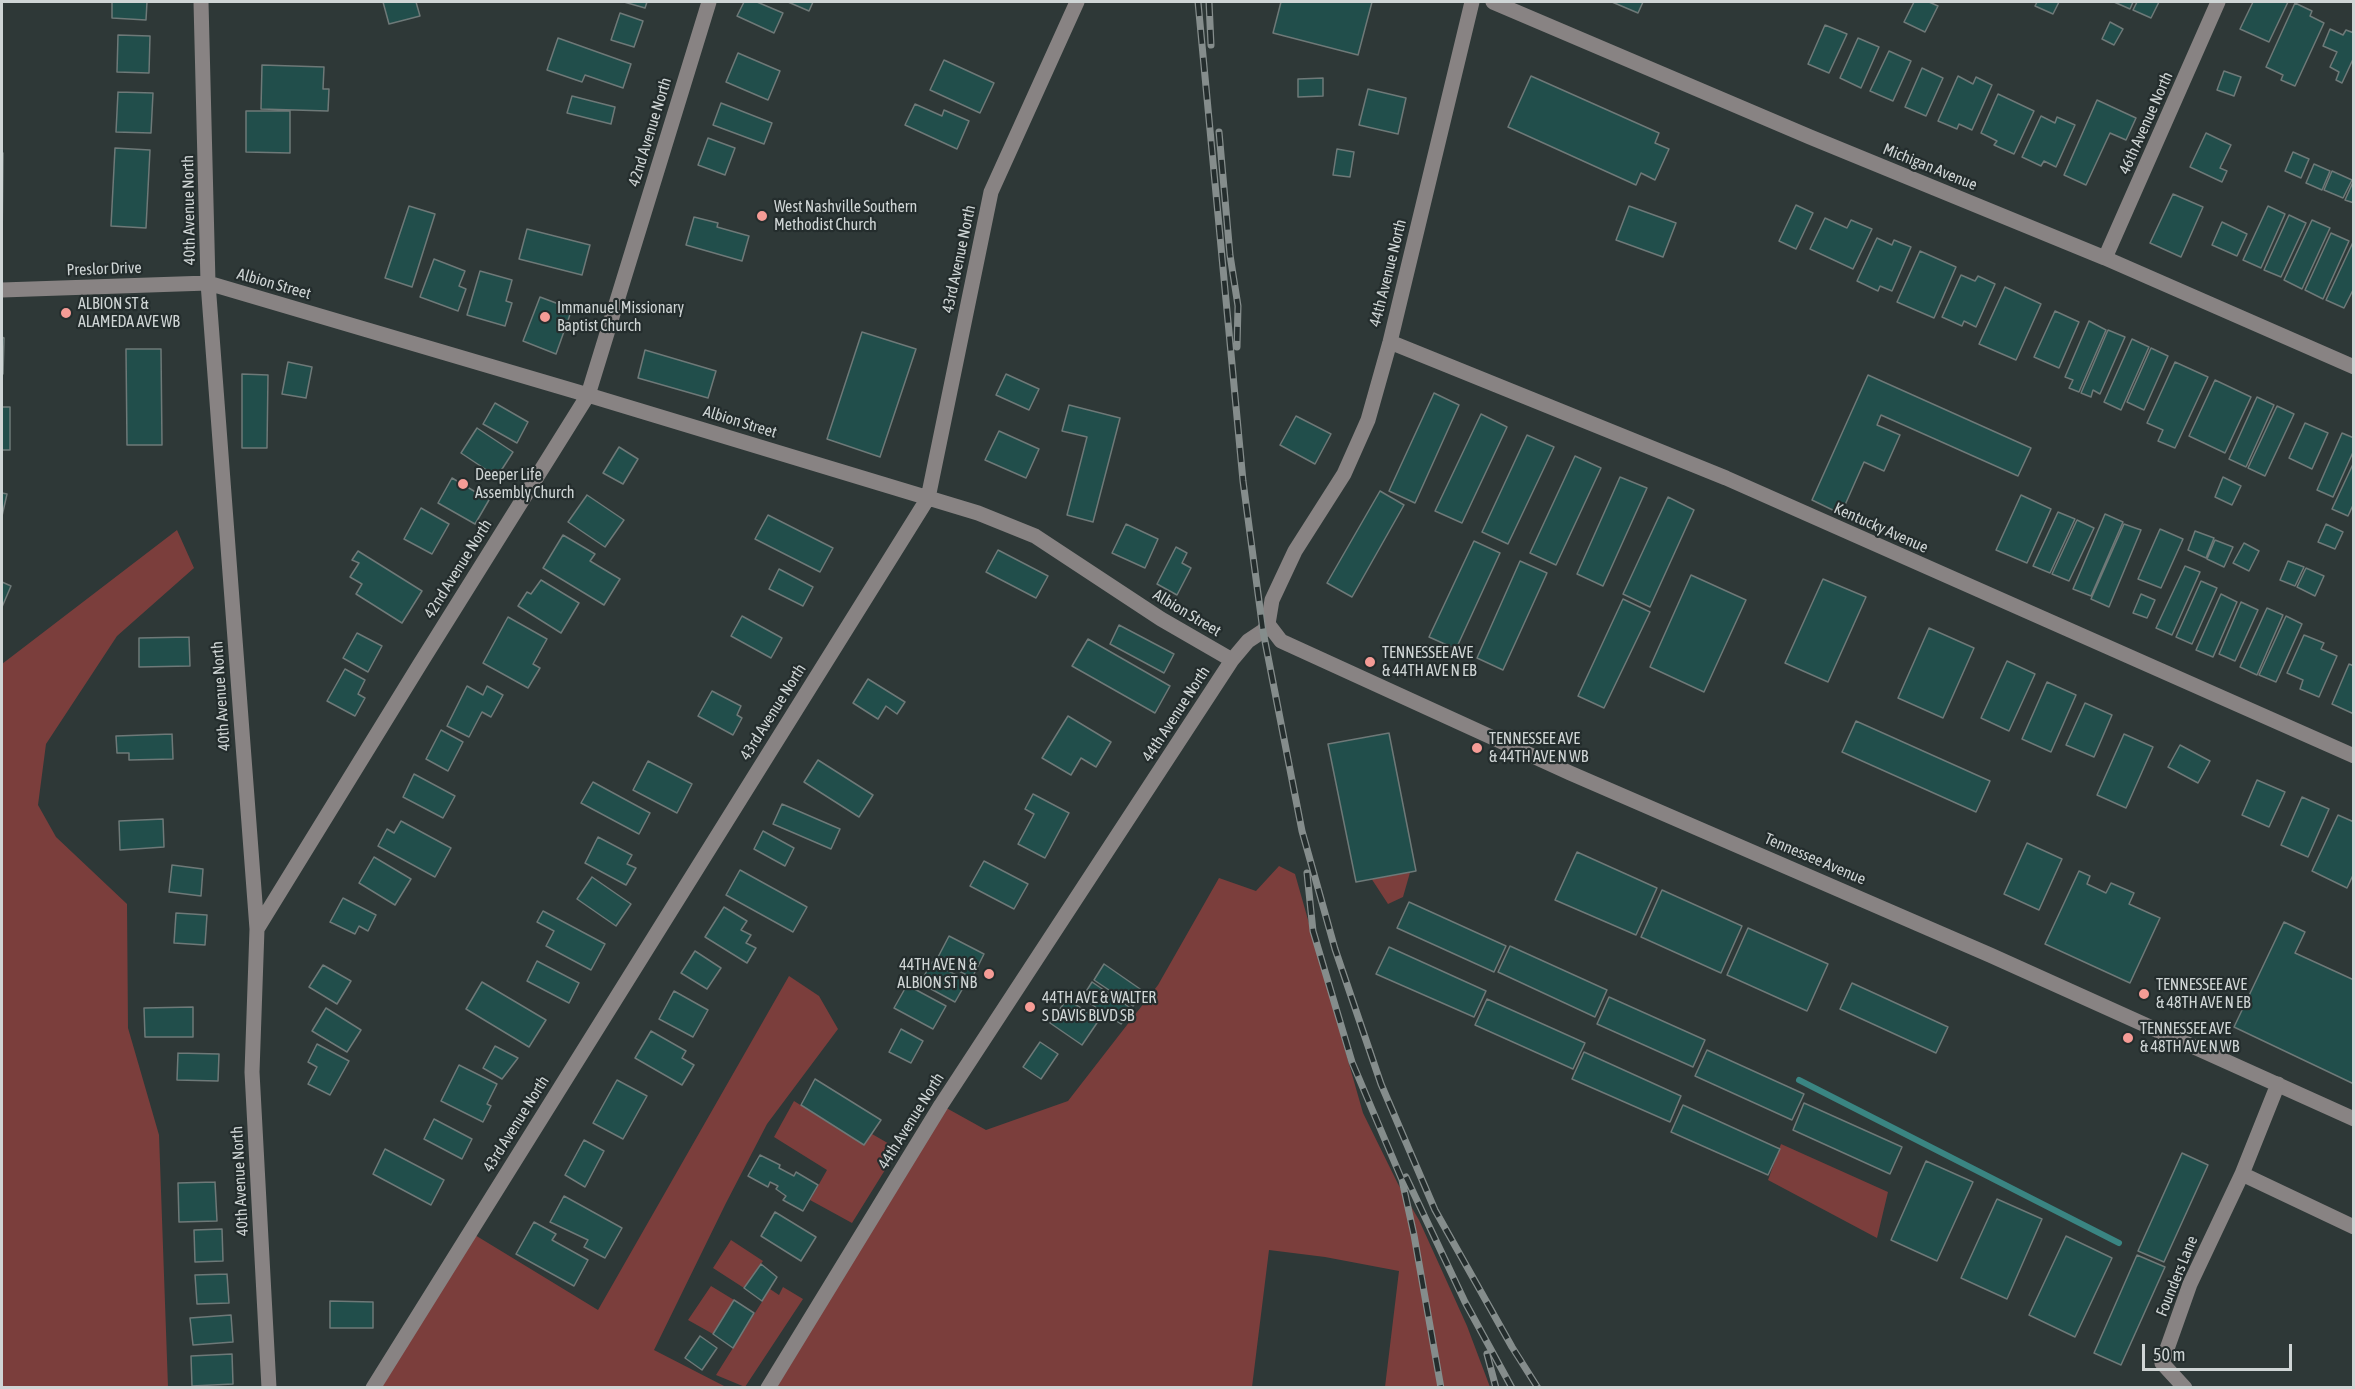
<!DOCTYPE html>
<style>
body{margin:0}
#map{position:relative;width:2355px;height:1389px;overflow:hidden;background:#2e3837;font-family:"Asap Condensed",sans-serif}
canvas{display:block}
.frame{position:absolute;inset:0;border:3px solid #cfd5d5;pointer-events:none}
.scale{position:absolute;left:2142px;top:1344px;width:150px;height:27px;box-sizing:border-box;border:3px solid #cfd5d5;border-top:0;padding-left:8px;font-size:18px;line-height:21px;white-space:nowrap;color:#cfd5d5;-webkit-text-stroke:4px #242d2d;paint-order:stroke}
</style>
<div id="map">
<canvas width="2355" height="1389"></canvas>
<div class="frame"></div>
<div class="scale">50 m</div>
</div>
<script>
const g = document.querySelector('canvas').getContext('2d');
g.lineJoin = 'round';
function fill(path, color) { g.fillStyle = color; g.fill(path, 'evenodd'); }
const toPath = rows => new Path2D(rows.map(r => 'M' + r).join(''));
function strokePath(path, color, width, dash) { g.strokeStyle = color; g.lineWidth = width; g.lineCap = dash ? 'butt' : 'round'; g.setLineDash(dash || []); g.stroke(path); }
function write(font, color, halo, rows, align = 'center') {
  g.font = font + ' "Asap Condensed",sans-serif'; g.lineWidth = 4.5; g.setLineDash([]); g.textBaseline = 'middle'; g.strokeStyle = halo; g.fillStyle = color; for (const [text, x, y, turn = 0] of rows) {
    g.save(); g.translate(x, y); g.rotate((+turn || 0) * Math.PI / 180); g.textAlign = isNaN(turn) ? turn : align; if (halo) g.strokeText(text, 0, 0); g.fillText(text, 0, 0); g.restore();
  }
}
const green = toPath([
 [177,530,194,568,117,636,46,744,38,805,56,837,127,904,128,1028,159,1135,168,1387,2,1387,2,664],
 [1279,866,1295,874,1363,1113,1398,1184,1419,1220,1467,1326,1490,1387,1385,1387,1399,1271,1325,1257,1269,1250,1252,1387,768,1388,941,1105,986,1130,1068,1101,1158,985,1219,878,1256,891],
 [1411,869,1403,897,1388,904,1371,878],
 [789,976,819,996,838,1029,767,1124,726,1203,654,1350,726,1387,373,1388,470,1232,598,1310],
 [794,1101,864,1145,872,1134,898,1149,852,1223,810,1200,827,1170,774,1137],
 [1781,1144,1888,1192,1877,1238,1768,1180],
 [731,1240,763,1261,744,1288,713,1268],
 [711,1286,734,1300,713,1334,688,1320],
 [783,1287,803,1299,745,1387,716,1375,770,1289,779,1295]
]);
const stream = toPath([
 [1799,1080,2119,1243]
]);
const building = toPath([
 [112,2,147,2,146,20,112,18,112,2],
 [383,2,416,2,420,16,389,24,383,2],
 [624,2,647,2,645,8,624,2],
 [744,2,757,2,783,13,774,33,737,16,744,2],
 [788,2,813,2,809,11,788,2],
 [1281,2,1372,2,1358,55,1273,33,1281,2],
 [1612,2,1643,2,1638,13,1612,2],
 [1914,2,1929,2,1938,6,1925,32,1904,22,1914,2],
 [2037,2,2059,2,2053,14,2035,6,2037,2],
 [2114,2,2133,2,2130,9,2114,2],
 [2137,2,2159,2,2151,18,2133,10,2137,2],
 [2253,2,2288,2,2269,42,2240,29,2253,2],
 [2295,3,2312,11,2310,16,2324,23,2295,86,2281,80,2283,75,2266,67,2295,3],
 [620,13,643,21,634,47,611,40,620,13],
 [2110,22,2123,29,2114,45,2102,39,2110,22],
 [1825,25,1847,34,1829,73,1808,64,1825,25],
 [2330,29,2343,35,2346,30,2354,33,2354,57,2342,83,2336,80,2339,72,2330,67,2337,52,2323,46,2330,29],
 [118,35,150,36,149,73,117,72,118,35],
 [558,38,631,64,623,88,585,75,582,82,547,70,558,38],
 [1858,38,1879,47,1861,88,1840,78,1858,38],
 [1889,51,1911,61,1893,101,1870,91,1889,51],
 [738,53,780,71,768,100,726,82,738,53],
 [944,60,994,83,980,113,930,90,944,60],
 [262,65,324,67,323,89,329,89,328,111,261,109,262,65],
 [1922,68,1943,78,1926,116,1905,107,1922,68],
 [2224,71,2241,77,2234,96,2217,90,2224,71],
 [1531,76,1659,133,1655,143,1669,149,1655,180,1641,173,1636,185,1508,127,1531,76],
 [1958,76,1973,84,1976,77,1992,85,1972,130,1959,124,1957,129,1938,121,1958,76],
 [1323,78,1323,96,1298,97,1298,79,1323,78],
 [1368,89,1406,98,1398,134,1359,125,1368,89],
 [118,92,153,93,151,133,116,132,118,92],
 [1998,94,2034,111,2014,154,1994,145,1997,141,1981,133,1998,94],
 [572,96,615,107,611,124,567,113,572,96],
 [2097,100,2136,118,2126,140,2110,133,2086,185,2064,175,2097,100],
 [721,103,772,123,764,144,713,125,721,103],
 [915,104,942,116,944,110,969,121,957,149,905,125,915,104],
 [246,111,290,111,290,153,246,152,246,111],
 [2041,116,2055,123,2057,117,2075,125,2056,167,2044,161,2041,166,2022,157,2041,116],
 [2206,133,2231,145,2220,168,2227,171,2222,182,2190,167,2206,133],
 [708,138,735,148,725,175,698,165,708,138],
 [115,148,150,150,146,228,111,226,115,148],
 [1337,149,1354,152,1350,177,1333,175,1337,149],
 [2293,152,2309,159,2301,178,2285,171,2293,152],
 [2,153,3,153,2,249,2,153],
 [2314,164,2330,171,2322,190,2306,183,2314,164],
 [2332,171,2352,180,2343,198,2324,190,2332,171],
 [2353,182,2354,182,2354,203,2345,200,2353,182],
 [2173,194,2203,207,2181,257,2150,243,2173,194],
 [1796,205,1813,213,1796,249,1779,241,1796,205],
 [409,206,435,214,412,287,385,278,409,206],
 [1629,206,1676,223,1663,257,1616,240,1629,206],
 [2268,206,2285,214,2261,268,2243,260,2268,206],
 [2289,215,2306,223,2281,277,2264,270,2289,215],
 [694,217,718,223,717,227,749,236,742,261,686,245,694,217],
 [1825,218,1847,228,1851,220,1872,229,1853,269,1810,249,1825,218],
 [2312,220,2330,228,2302,289,2284,280,2312,220],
 [2222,222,2247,234,2237,256,2212,245,2222,222],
 [527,229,590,245,582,275,519,259,527,229],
 [2331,233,2349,241,2323,299,2305,290,2331,233],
 [1877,238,1892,245,1894,240,1911,247,1892,291,1880,286,1878,291,1857,281,1877,238],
 [2354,240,2354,288,2344,308,2326,300,2354,240],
 [1920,251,1956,267,1934,318,1897,302,1920,251],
 [434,259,465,271,459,286,466,289,458,311,420,297,434,259],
 [480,271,512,280,506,301,512,303,505,326,467,315,480,271],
 [1961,275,1975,281,1978,276,1995,284,1976,327,1964,321,1962,326,1942,317,1961,275],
 [2005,287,2041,304,2016,360,1979,344,2005,287],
 [540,297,572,309,556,354,523,341,540,297],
 [2055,311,2079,322,2059,368,2034,357,2055,311],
 [2089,321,2106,330,2079,392,2069,388,2073,380,2065,377,2089,321],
 [2108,330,2125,337,2100,394,2093,390,2091,397,2081,393,2108,330],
 [862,332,916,349,880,457,827,439,862,332],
 [2,337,4,338,3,374,2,374,2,337],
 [2132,339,2149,347,2121,410,2104,402,2132,339],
 [2151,348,2168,356,2144,410,2127,402,2151,348],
 [126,349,161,349,162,445,127,445,126,349],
 [645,350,716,371,708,398,638,378,645,350],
 [288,362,312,367,306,398,282,394,288,362],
 [2175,362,2208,377,2175,448,2158,441,2163,430,2147,423,2175,362],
 [242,374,268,375,267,448,242,448,242,374],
 [1006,374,1039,389,1029,410,996,395,1006,374],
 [1868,375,2031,448,2018,476,1881,415,1877,425,1900,435,1884,471,1864,462,1841,514,1812,500,1868,375],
 [2215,380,2251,397,2225,453,2189,436,2215,380],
 [1434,393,1459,405,1415,503,1389,491,1434,393],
 [2257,397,2274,405,2246,467,2229,459,2257,397],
 [495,403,528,422,517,443,483,424,495,403],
 [1069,405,1120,418,1093,522,1067,515,1087,437,1062,431,1069,405],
 [2277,406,2294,414,2265,476,2248,468,2277,406],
 [2,407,10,407,10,450,2,450,2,407],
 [1481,414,1507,427,1462,523,1435,511,1481,414],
 [1296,416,1331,434,1315,464,1280,445,1296,416],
 [2305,423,2328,433,2312,469,2289,458,2305,423],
 [477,428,513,452,497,477,461,453,477,428],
 [999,431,1039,449,1026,478,985,460,999,431],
 [2342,433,2354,438,2354,450,2333,497,2317,490,2342,433],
 [1527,435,1554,447,1508,544,1482,532,1527,435],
 [619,447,638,459,623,484,603,473,619,447],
 [1575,456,1601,468,1556,565,1530,553,1575,456],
 [2354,462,2354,503,2348,516,2332,509,2354,462],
 [1620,477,1647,488,1603,586,1577,574,1620,477],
 [2223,477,2241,486,2232,505,2215,497,2223,477],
 [452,478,489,500,475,524,438,503,452,478],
 [1380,491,1404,505,1352,597,1327,583,1380,491],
 [2,493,7,494,2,516,2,493],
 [587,495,624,520,605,547,568,522,587,495],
 [2021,495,2051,509,2027,563,1996,550,2021,495],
 [1668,497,1694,510,1650,607,1623,594,1668,497],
 [421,508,449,524,432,554,404,539,421,508],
 [2058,512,2075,519,2050,573,2033,566,2058,512],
 [2105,514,2123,522,2091,596,2073,589,2105,514],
 [768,515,833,548,820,572,755,539,768,515],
 [2077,520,2094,528,2069,581,2052,574,2077,520],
 [1126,524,1158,539,1145,568,1112,553,1126,524],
 [2124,524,2141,530,2109,607,2091,599,2124,524],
 [2326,524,2343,532,2335,549,2318,542,2326,524],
 [2160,529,2183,539,2161,588,2138,579,2160,529],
 [2195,531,2214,538,2206,558,2188,550,2195,531],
 [563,535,595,554,590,561,620,579,604,605,543,568,563,535],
 [2215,540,2233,547,2224,567,2207,559,2215,540],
 [1474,541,1500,553,1456,649,1429,637,1474,541],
 [2244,543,2259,551,2249,571,2233,563,2244,543],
 [1176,547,1187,553,1182,563,1191,568,1177,595,1157,584,1176,547],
 [998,550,1048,576,1036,598,986,572,998,550],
 [358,551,422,591,402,623,356,594,362,584,350,577,359,563,352,560,358,551],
 [1520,561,1547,573,1503,670,1477,658,1520,561],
 [2288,561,2304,567,2295,586,2280,580,2288,561],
 [2185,566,2200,572,2172,635,2156,628,2185,566],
 [2306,568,2324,576,2315,596,2297,587,2306,568],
 [779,569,813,587,803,606,769,589,779,569],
 [1691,575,1746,600,1704,692,1650,667,1691,575],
 [1823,579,1866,597,1828,682,1785,663,1823,579],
 [541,580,579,603,561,633,518,606,527,592,531,594,541,580],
 [2201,581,2217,588,2192,644,2176,637,2201,581],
 [2,582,11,586,2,607,2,582],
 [2141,594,2155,600,2147,618,2133,613,2141,594],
 [2221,594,2237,602,2213,657,2196,650,2221,594],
 [1623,599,1650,612,1604,708,1578,696,1623,599],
 [2241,602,2258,610,2235,661,2219,654,2241,602],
 [2267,608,2283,615,2257,675,2240,667,2267,608],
 [742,616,782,638,771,658,731,636,742,616],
 [2286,616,2302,624,2276,682,2259,675,2286,616],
 [508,617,547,639,533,664,540,668,528,688,483,663,508,617],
 [1119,625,1174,654,1164,673,1110,644,1119,625],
 [1929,628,1974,648,1943,718,1898,698,1929,628],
 [357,633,382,646,368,672,343,658,357,633],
 [2304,635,2324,643,2321,649,2337,656,2319,697,2300,689,2303,680,2287,673,2304,635],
 [189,637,190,666,139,667,139,638,189,637],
 [1088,639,1170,686,1155,713,1072,666,1088,639],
 [2007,661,2035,674,2009,731,1981,718,2007,661],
 [2349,664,2354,666,2354,714,2332,704,2349,664],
 [345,669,365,680,358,694,365,698,355,716,327,701,345,669],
 [868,679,905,702,897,714,886,706,878,719,853,703,868,679],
 [2047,682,2076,695,2051,752,2022,739,2047,682],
 [467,686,483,695,487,686,503,695,491,717,482,712,469,737,447,726,467,686],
 [712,691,741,706,737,715,742,718,733,735,698,716,712,691],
 [2085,703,2112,715,2094,757,2066,745,2085,703],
 [1068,716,1111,742,1096,767,1081,758,1071,775,1042,758,1068,716],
 [1856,721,1990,781,1976,812,1842,752,1856,721],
 [441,730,463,742,448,771,426,759,441,730],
 [1389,733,1416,871,1356,882,1328,744,1389,733],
 [172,734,173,759,129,760,129,753,117,753,116,736,172,734],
 [2124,734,2153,747,2126,808,2097,795,2124,734],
 [2180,745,2210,761,2198,783,2168,767,2180,745],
 [818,760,873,795,859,817,804,782,818,760],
 [648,761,692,784,677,813,633,790,648,761],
 [414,774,455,796,443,818,403,797,414,774],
 [2257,780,2285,792,2269,827,2242,815,2257,780],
 [593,782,650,813,639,834,581,803,593,782],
 [1033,794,1069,813,1045,858,1018,844,1034,814,1025,809,1033,794],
 [2302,797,2329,809,2308,857,2281,845,2302,797],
 [782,804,840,829,831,849,773,824,782,804],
 [2338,815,2354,822,2354,873,2347,888,2312,871,2338,815],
 [163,819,164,847,120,850,119,821,163,819],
 [401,821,451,848,435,877,378,846,387,829,394,833,401,821],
 [763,831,794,848,785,866,754,849,763,831],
 [598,837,632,855,627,864,636,868,626,885,585,863,598,837],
 [2027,843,2062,859,2039,910,2004,894,2027,843],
 [1577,852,1657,888,1636,935,1555,900,1577,852],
 [374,857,411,879,395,905,359,883,374,857],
 [984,861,1028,884,1014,909,970,886,984,861],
 [172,865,203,869,201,896,169,892,172,865],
 [740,870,807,907,793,932,726,895,740,870],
 [2079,871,2090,876,2087,884,2106,893,2111,883,2134,893,2129,904,2160,918,2130,983,2045,944,2079,871],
 [592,877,631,904,616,926,577,899,592,877],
 [1662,890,1742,926,1721,973,1641,937,1662,890],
 [343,898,376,915,368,931,359,926,355,934,330,922,343,898],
 [1409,902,1506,946,1494,972,1397,928,1409,902],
 [724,907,747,921,741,930,751,935,746,943,756,948,747,963,705,937,724,907],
 [543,911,605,944,591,970,546,946,554,931,537,922,543,911],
 [176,913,207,915,205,945,174,943,176,913],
 [2284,922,2305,932,2295,953,2354,980,2354,1084,2234,1027,2284,922],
 [1748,928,1828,964,1807,1011,1727,975,1748,928],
 [949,936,984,954,972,978,937,959,949,936],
 [1510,946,1607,990,1595,1017,1498,972,1510,946],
 [1389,947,1486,991,1474,1017,1376,974,1389,947],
 [695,951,721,968,707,989,681,973,695,951],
 [537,961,579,983,569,1003,527,981,537,961],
 [932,962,967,981,955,1002,920,983,932,962],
 [1104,964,1143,991,1133,1006,1094,980,1104,964],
 [323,965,351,981,337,1004,309,987,323,965],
 [482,982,546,1020,529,1047,466,1009,482,982],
 [1092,982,1132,1009,1121,1024,1082,998,1092,982],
 [1852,983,1948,1027,1936,1053,1840,1009,1852,983],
 [907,985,946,1006,933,1029,894,1008,907,985],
 [674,991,708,1010,693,1037,659,1019,674,991],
 [1609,997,1705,1040,1693,1067,1597,1024,1609,997],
 [1067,999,1099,1020,1082,1045,1050,1023,1067,999],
 [1487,999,1585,1043,1573,1069,1475,1025,1487,999],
 [193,1007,193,1037,145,1037,144,1008,193,1007],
 [326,1008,361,1030,347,1052,312,1031,326,1008],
 [901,1029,923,1041,911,1063,889,1052,901,1029],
 [651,1031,686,1051,682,1058,694,1065,682,1085,635,1058,651,1031],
 [1040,1042,1058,1054,1041,1079,1023,1067,1040,1042],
 [317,1044,349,1061,330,1095,308,1084,317,1067,308,1062,317,1044],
 [495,1046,518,1058,502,1079,483,1068,495,1046],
 [1707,1050,1804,1094,1792,1120,1695,1076,1707,1050],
 [1584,1052,1681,1096,1670,1122,1572,1079,1584,1052],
 [178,1053,219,1054,218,1081,177,1080,178,1053],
 [459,1065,497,1084,487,1104,491,1106,483,1122,441,1101,459,1065],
 [815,1079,881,1120,864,1145,801,1105,815,1079],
 [617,1080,647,1096,623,1139,593,1123,617,1080],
 [1804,1103,1902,1147,1890,1174,1793,1130,1804,1103],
 [1683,1105,1780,1149,1768,1175,1671,1132,1683,1105],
 [434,1119,472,1139,462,1159,424,1139,434,1119],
 [584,1140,604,1151,585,1187,565,1175,584,1140],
 [385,1149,444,1180,431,1205,373,1174,385,1149],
 [2182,1153,2208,1165,2164,1262,2138,1251,2182,1153],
 [760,1155,780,1165,779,1168,794,1176,796,1172,818,1185,803,1211,783,1200,786,1196,776,1189,778,1186,770,1182,768,1187,748,1176,760,1155],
 [1926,1161,1973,1182,1937,1261,1891,1240,1926,1161],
 [215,1182,217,1221,179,1222,178,1183,215,1182],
 [564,1196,622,1228,605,1258,584,1247,588,1240,550,1222,564,1196],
 [1997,1199,2042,1219,2007,1299,1961,1278,1997,1199],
 [775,1212,816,1237,801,1261,761,1236,775,1212],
 [534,1222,556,1234,552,1240,588,1260,574,1286,516,1254,534,1222],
 [222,1229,223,1261,195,1262,194,1230,222,1229],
 [2066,1236,2112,1258,2075,1337,2029,1315,2066,1236],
 [2137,1255,2165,1267,2121,1365,2094,1353,2137,1255],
 [761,1264,777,1277,762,1301,744,1288,761,1264],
 [227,1274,229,1303,197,1304,195,1275,227,1274],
 [734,1300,754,1313,733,1348,713,1334,734,1300],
 [330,1301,373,1302,373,1328,330,1328,330,1301],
 [231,1315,233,1342,193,1345,190,1318,231,1315],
 [700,1336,717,1348,702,1370,685,1358,700,1336],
 [232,1354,233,1384,192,1386,191,1356,232,1354]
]);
const minor = toPath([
 [201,2,208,283,257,929,252,1072,269,1388],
 [1493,2,1810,137,2105,258,2354,367],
 [2105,258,2218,2],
 [2,290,208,283,588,395,978,513,1035,536,1161,619,1232,660],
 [1390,342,1726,478,2354,756],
 [1268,624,1281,641,1570,773,1990,955,2354,1119],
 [257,929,420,664,588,395,709,2],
 [2242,1174,2354,1227],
 [373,1388,928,498,991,192,1077,2],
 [768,1388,941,1105,1232,660,1248,641,1263,631,1268,624,1272,600,1295,551,1344,474,1368,420,1390,342,1472,2],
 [2185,1388,2162,1363,2190,1284,2242,1174,2278,1084]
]);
const rail = toPath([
 [1198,2,1243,481,1263,631,1302,831,1335,949,1381,1084,1435,1210,1512,1347,1538,1388],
 [1209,2,1211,45],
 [1219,132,1230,255,1238,306,1237,347],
 [1307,873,1313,931,1352,1062,1402,1180,1414,1235,1441,1388],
 [1406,1177,1465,1302,1512,1388],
 [1487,1354,1496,1388]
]);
const markers = [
 [762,216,6,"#f59c96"],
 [66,313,6,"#f59c96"],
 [545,317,6,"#f59c96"],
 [463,484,6,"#f59c96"],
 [1370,662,6,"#f59c96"],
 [1477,748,6,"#f59c96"],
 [989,974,6,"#f59c96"],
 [2144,994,6,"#f59c96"],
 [1030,1007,6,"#f59c96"],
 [2128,1038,6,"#f59c96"]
];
const streetNames = [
 ["46th Avenue North",2146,123,-66],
 ["42nd Avenue North",650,132,-73],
 ["Michigan Avenue",1930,167,22],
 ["40th Avenue North",189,210,-91],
 ["43rd Avenue North",959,259,-78],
 ["Preslor Drive",104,269,-2],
 ["44th Avenue North",1388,273,-76],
 ["Albion Street",274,284,16],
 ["Albion Street",740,422,17],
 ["Kentucky Avenue",1881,528,24],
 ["42nd Avenue North",458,569,-58],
 ["Albion Street",1187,613,31],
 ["40th Avenue North",221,696,-94],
 ["43rd Avenue North",773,712,-58],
 ["44th Avenue North",1176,714,-57],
 ["Tennessee Avenue",1815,859,23],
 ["44th Avenue North",911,1121,-58],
 ["43rd Avenue North",516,1124,-58],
 ["40th Avenue North",240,1181,-93],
 ["Founders Lane",2177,1276,-68]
];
const poiNames = [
 ["West Nashville Southern",774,207],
 ["Methodist Church",774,225],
 ["ALBION ST &",78,304],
 ["ALAMEDA AVE WB",78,322],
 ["Immanuel Missionary",557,308],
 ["Baptist Church",557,326],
 ["Deeper Life",475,475],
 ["Assembly Church",475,493],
 ["TENNESSEE AVE",1382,653],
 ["& 44TH AVE N EB",1382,671],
 ["TENNESSEE AVE",1489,739],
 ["& 44TH AVE N WB",1489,757],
 ["44TH AVE N &",977,965,"right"],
 ["ALBION ST NB",977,983,"right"],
 ["TENNESSEE AVE",2156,985],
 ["& 48TH AVE N EB",2156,1003],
 ["44TH AVE & WALTER",1042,998],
 ["S DAVIS BLVD SB",1042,1016],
 ["TENNESSEE AVE",2140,1029],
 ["& 48TH AVE N WB",2140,1047]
];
fill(green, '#7b3e3c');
strokePath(stream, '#3a8582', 6);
fill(building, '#214e4b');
strokePath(building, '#6e7978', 1.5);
strokePath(minor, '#888383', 15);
strokePath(rail, '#858d8c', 7);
strokePath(rail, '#242d2d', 4.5, [14]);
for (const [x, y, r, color] of markers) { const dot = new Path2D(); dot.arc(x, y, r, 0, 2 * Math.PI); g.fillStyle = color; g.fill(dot); strokePath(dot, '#242d2d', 2); }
write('16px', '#cfd5d5', '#242d2d', streetNames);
write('16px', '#cfd5d5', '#242d2d', poiNames, 'left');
</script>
